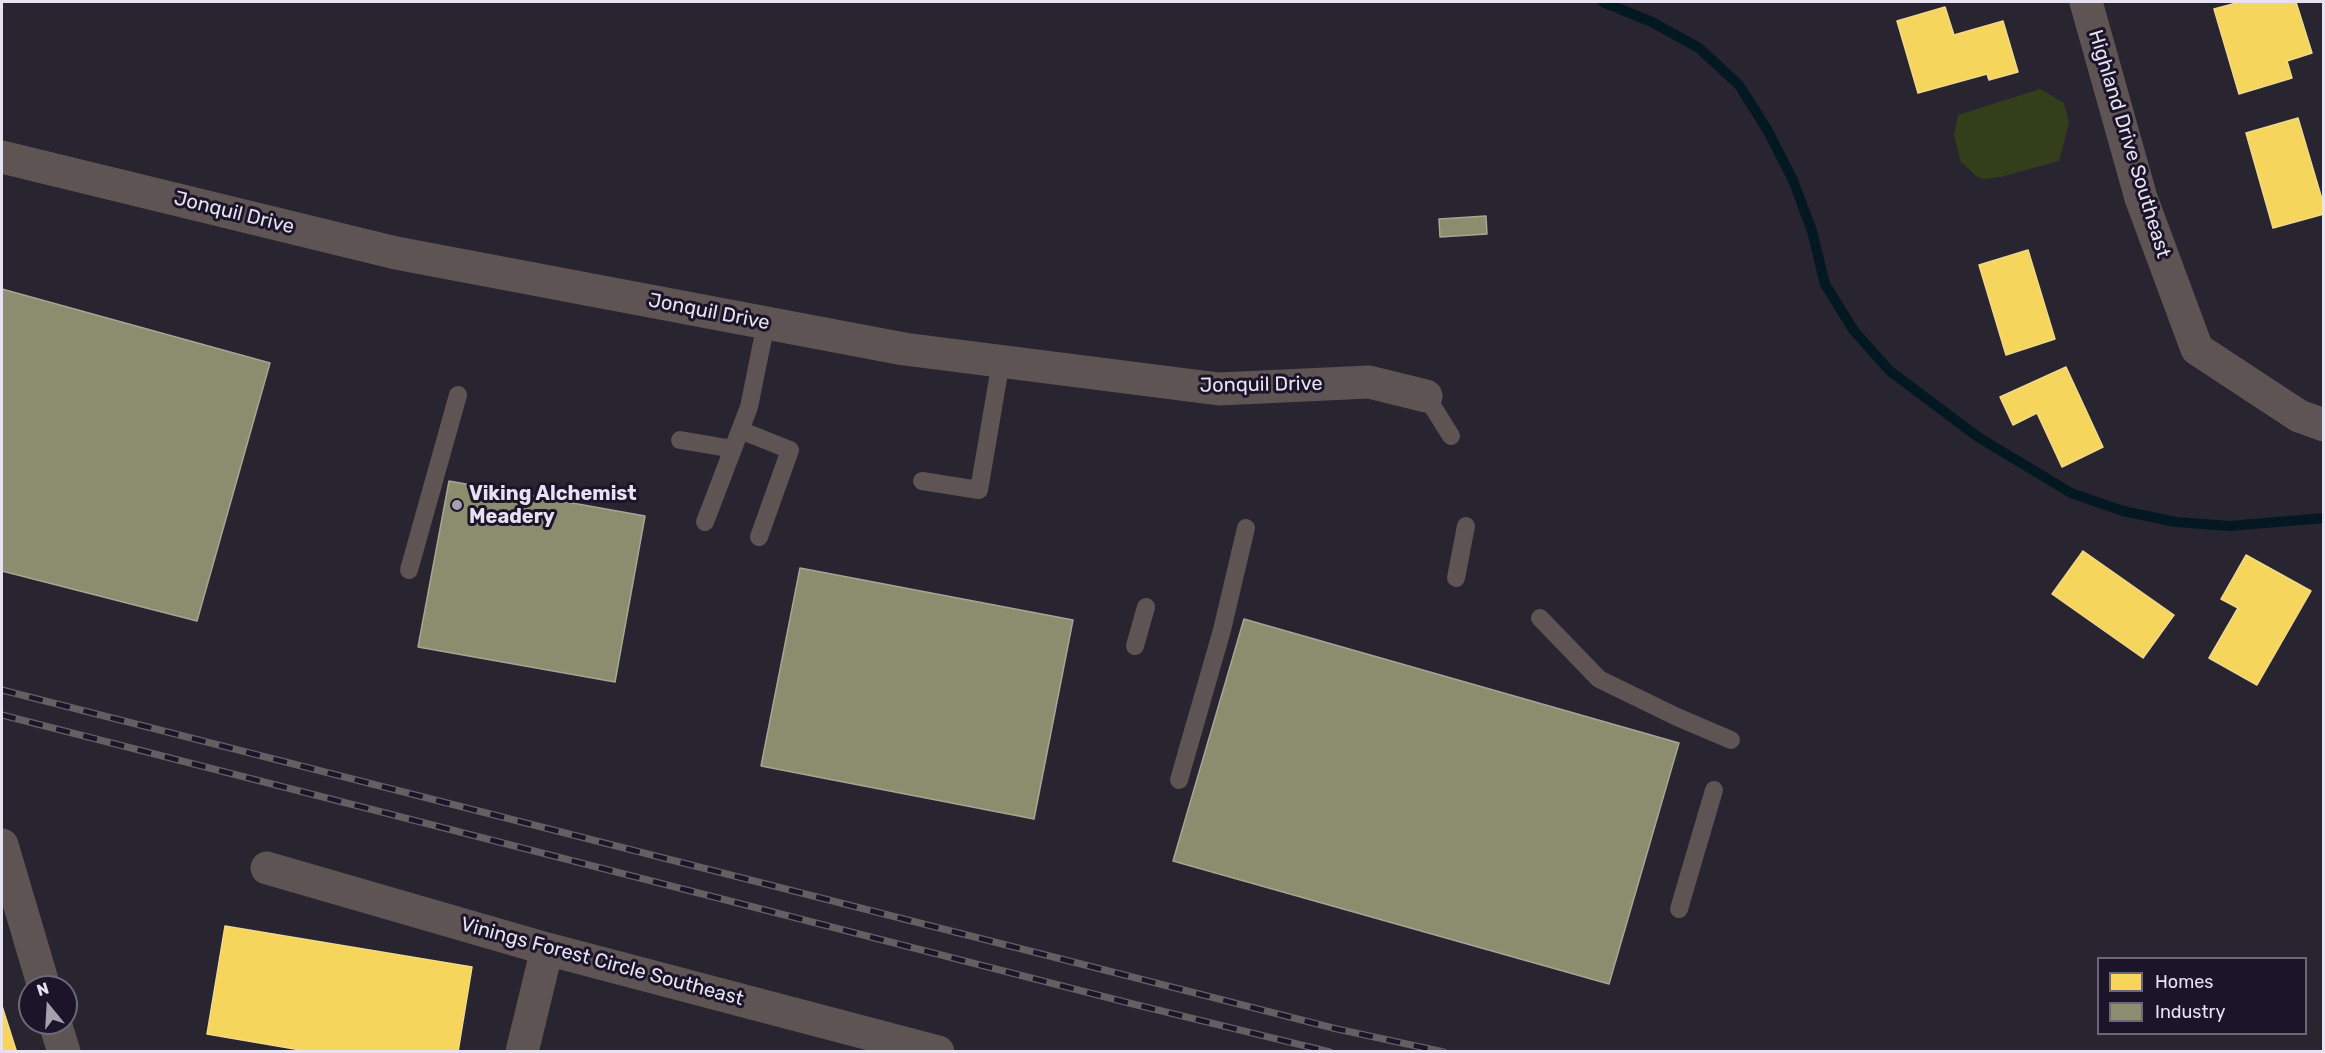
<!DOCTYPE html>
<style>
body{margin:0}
#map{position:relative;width:2325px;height:1053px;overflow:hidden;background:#282430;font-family:Rubik,sans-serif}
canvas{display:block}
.frame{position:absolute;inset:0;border:3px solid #e6e2f1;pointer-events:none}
.legend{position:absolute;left:2097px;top:957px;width:210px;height:78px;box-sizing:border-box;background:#1c152a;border:2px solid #6d677a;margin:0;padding:8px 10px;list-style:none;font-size:18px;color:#e6e2f1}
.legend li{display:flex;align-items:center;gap:12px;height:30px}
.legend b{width:30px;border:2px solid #6d677a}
.north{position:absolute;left:18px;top:975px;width:60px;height:60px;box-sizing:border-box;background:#1c152a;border:2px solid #6d677a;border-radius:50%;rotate:342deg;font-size:16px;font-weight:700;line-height:24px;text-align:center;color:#e6e2f1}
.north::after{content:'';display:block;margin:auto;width:21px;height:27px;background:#a4a0ad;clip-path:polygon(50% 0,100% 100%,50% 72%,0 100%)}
</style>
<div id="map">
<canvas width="2325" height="1053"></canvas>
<div class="frame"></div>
<ul class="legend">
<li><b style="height:16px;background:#f6d55c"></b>Homes</li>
<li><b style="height:16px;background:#8c8c6e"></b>Industry</li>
</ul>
<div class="north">N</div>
</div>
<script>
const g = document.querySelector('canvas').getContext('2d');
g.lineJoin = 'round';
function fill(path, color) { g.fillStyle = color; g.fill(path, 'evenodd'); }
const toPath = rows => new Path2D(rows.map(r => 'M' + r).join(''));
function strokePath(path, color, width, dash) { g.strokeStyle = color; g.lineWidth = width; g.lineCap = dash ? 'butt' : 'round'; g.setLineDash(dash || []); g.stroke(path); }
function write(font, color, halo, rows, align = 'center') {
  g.font = font + ' Rubik,sans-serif'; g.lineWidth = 6; g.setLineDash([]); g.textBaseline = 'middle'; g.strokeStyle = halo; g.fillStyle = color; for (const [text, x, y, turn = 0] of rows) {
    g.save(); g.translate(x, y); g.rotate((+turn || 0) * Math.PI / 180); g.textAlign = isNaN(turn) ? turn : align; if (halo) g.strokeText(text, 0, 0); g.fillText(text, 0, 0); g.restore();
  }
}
const green = toPath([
 [2040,89,2064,103,2069,123,2059,161,2001,177,1983,179,1976,176,1961,162,1954,135,1958,115]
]);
const homes = toPath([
 [2240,2,2296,2,2312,53,2287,61,2292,78,2239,94,2214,9,2240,2],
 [1945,7,1954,35,2003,21,2018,72,1989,80,1987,74,1918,93,1897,21,1945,7],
 [2298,118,2324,206,2324,214,2273,228,2246,133,2298,118],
 [2028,250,2055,339,2006,355,1979,265,2028,250],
 [2066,367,2103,447,2062,467,2037,413,2013,425,2000,397,2066,367],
 [2083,551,2174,615,2143,658,2052,594,2083,551],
 [2246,555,2311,591,2257,685,2209,658,2238,608,2221,599,2246,555],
 [225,926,472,967,458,1052,312,1052,207,1034,225,926],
 [2,1006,16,1050,11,1052,2,1052,2,1006]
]);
const industry = toPath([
 [1486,216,1487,234,1440,237,1439,219,1486,216],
 [2,289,270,363,197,621,2,571,2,289],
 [449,481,645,516,615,682,418,647,449,481],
 [800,568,1073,620,1034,819,761,766,800,568],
 [1244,619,1679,743,1609,984,1173,861,1244,619]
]);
const stream = toPath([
 [1603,2,1652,22,1699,48,1739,85,1768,131,1793,180,1812,231,1825,284,1854,331,1890,371,1978,437,2071,493,2123,511,2176,522,2230,526,2324,518]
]);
const service = toPath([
 [1426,396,1451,436],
 [740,430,790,450,759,537],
 [680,440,733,449],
 [922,481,979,490,1001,361],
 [705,522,749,407,766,323],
 [409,570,458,395],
 [1456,578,1466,526],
 [1540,618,1599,679,1677,717,1731,740],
 [1135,646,1146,607],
 [1179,780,1222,630,1246,528],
 [1679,909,1714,790]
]);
const minor = toPath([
 [2086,2,2141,198,2197,349,2299,416,2324,425],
 [2,157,396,253,904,349,1219,389,1369,382,1426,396],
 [2,845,44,987],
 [267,868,547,949,938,1052],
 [55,1023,64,1052],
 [522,1052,547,949]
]);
const rail = toPath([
 [2,690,1337,1029,1444,1052],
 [2,715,1129,1003,1330,1052]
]);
const markers = [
 [457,505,6,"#a4a0ad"]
];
const streetNames = [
 ["Highland Drive Southeast",2129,144,73],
 ["Jonquil Drive",234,213,14],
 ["Jonquil Drive",709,312,11],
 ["Jonquil Drive",1261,385,-1],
 ["Vinings Forest Circle Southeast",602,962,15]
];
const poiNames = [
 ["Viking Alchemist",469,494],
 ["Meadery",469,517]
];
fill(green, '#333f1a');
fill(homes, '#f6d55c');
strokePath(homes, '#f1d989', 1.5);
fill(industry, '#8c8c6e');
strokePath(industry, '#a7a695', 1.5);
strokePath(stream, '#041822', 10);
strokePath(service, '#5e5454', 18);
strokePath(minor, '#5e5454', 33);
strokePath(rail, '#645f62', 7);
strokePath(rail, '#1c152a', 4.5, [14]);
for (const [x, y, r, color] of markers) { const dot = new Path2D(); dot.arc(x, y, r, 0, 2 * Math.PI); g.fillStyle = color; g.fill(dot); strokePath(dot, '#1c152a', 2); }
write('20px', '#e6e2f1', '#1c152a', streetNames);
write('bold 20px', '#e6e2f1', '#1c152a', poiNames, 'left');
</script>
